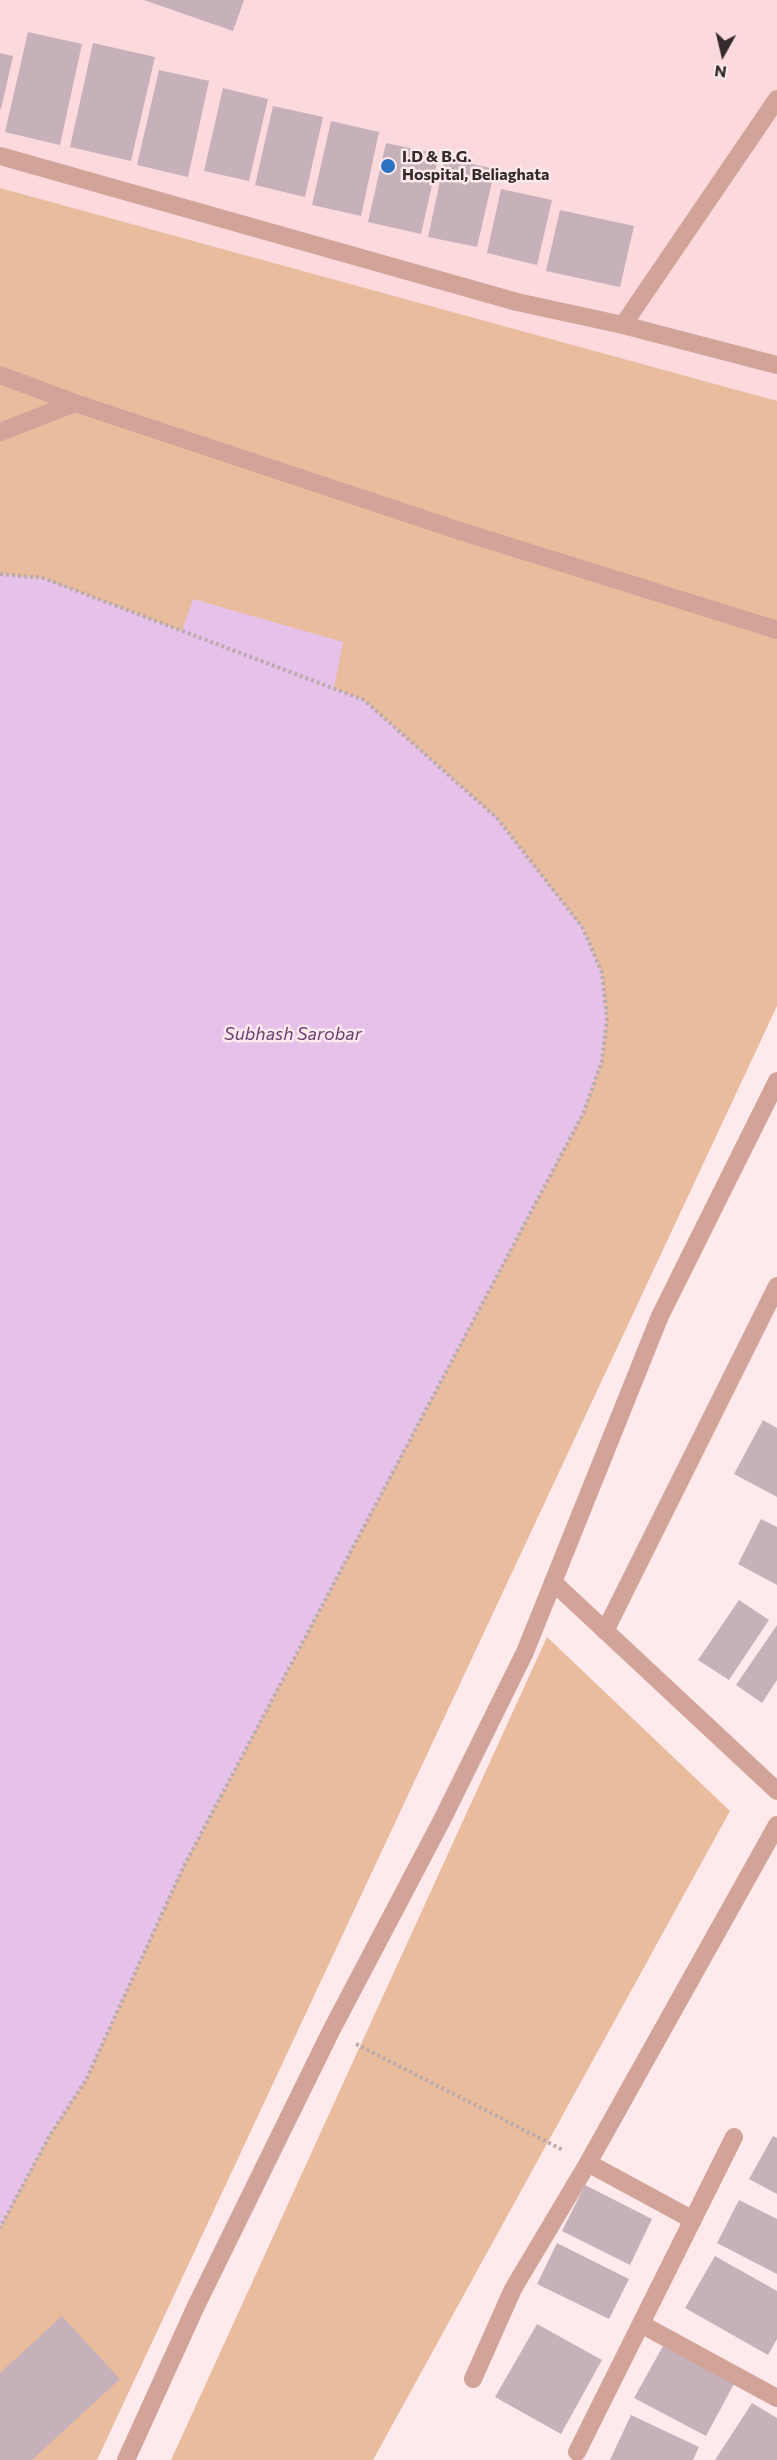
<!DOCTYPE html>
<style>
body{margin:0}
#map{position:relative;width:777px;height:2460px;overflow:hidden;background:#feeaec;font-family:Commissioner,sans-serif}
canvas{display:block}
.north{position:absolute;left:693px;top:24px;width:60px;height:60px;-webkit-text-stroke:4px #feeaec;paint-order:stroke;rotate:188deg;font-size:16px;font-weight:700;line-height:24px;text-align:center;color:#342a2b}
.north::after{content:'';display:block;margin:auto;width:21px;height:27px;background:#342a2b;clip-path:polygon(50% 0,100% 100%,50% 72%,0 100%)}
</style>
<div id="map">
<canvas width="777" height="2460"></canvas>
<div class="north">N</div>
</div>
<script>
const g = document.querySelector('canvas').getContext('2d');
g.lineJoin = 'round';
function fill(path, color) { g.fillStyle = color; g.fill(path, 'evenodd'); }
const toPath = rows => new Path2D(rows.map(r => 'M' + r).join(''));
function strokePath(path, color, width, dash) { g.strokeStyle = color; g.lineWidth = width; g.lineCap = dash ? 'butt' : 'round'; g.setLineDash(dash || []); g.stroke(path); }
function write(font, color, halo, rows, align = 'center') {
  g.font = font + ' Commissioner,sans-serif'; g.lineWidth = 5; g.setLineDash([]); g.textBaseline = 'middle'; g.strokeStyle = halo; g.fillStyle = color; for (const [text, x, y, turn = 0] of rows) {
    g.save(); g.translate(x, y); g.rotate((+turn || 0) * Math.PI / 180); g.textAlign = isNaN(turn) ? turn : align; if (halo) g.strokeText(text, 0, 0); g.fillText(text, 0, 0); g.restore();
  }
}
const built = toPath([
 [0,0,777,0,777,599,0,332]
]);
const green = toPath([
 [0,188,777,401,777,1006,97,2460,0,2460],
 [547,1637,730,1811,373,2460,171,2460]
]);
const water = toPath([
 [0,574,43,578,182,631,193,599,343,642,334,688,364,700,497,818,583,928,602,973,607,1018,602,1061,583,1114,184,1866,86,2080,50,2135,0,2228]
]);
const building = toPath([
 [144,0,244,0,233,31],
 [28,32,82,44,60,145,5,132],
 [93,43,155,57,131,161,70,147],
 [0,53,13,56,1,109,0,109],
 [159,70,209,81,188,177,137,165],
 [223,88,268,99,249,181,204,171],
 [273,106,323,117,305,197,255,185],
 [331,121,379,132,361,216,312,205],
 [386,143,439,154,421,234,368,222],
 [445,158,495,169,477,247,428,237],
 [501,189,552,200,537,265,487,253],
 [560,210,634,226,620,287,546,271],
 [763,1420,777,1428,777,1497,734,1474],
 [761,1519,777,1527,777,1585,738,1564],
 [739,1600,769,1620,729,1680,698,1660],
 [777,1625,777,1680,762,1703,736,1685],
 [773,2136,777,2138,777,2194,749,2179],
 [585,2185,652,2219,630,2265,562,2231],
 [739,2200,777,2219,777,2274,717,2243],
 [557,2243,629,2279,609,2319,537,2284],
 [715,2256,777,2291,777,2339,768,2355,685,2308],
 [62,2316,120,2379,32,2460,0,2460,0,2373],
 [537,2324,602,2360,561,2434,495,2397],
 [663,2346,734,2384,706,2436,634,2398],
 [752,2403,777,2418,777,2460,715,2460],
 [631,2415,699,2447,693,2460,610,2460]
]);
const path = toPath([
 [0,574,43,578,364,700,497,818,583,928,602,973,607,1018,602,1061,583,1114,184,1866,86,2080,50,2135,0,2228],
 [356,2044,563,2150]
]);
const minor = toPath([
 [0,156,517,302,623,325,777,365],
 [623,325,777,99],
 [0,375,75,403,460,531,777,630],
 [0,432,75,403],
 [553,1582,777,1791],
 [605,1631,777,1286],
 [693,2220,588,2163,777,1825],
 [641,2324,777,2398],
 [473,2379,513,2289,588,2163],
 [577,2452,734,2137],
 [126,2460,196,2306,331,2031,442,1820,525,1652,660,1316,777,1081]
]);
const markers = [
 [388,166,8,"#2b72c3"]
];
const poiNames = [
 ["I.D & B.G.",402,157],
 ["Hospital, Beliaghata",402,175]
];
const waterNames = [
 ["Subhash Sarobar",293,1034]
];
fill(built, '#fbd9dd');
fill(green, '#eabc9e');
fill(water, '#e6c1ea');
fill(building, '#c6b1bb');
strokePath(path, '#bbabac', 4, [3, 3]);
strokePath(minor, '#d2a399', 18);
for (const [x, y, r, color] of markers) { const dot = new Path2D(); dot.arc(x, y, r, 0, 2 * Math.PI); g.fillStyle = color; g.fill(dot); strokePath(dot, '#feeaec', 2); }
write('bold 16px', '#342a2b', '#feeaec', poiNames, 'left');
write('italic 18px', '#6b3c70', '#feeaec', waterNames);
</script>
